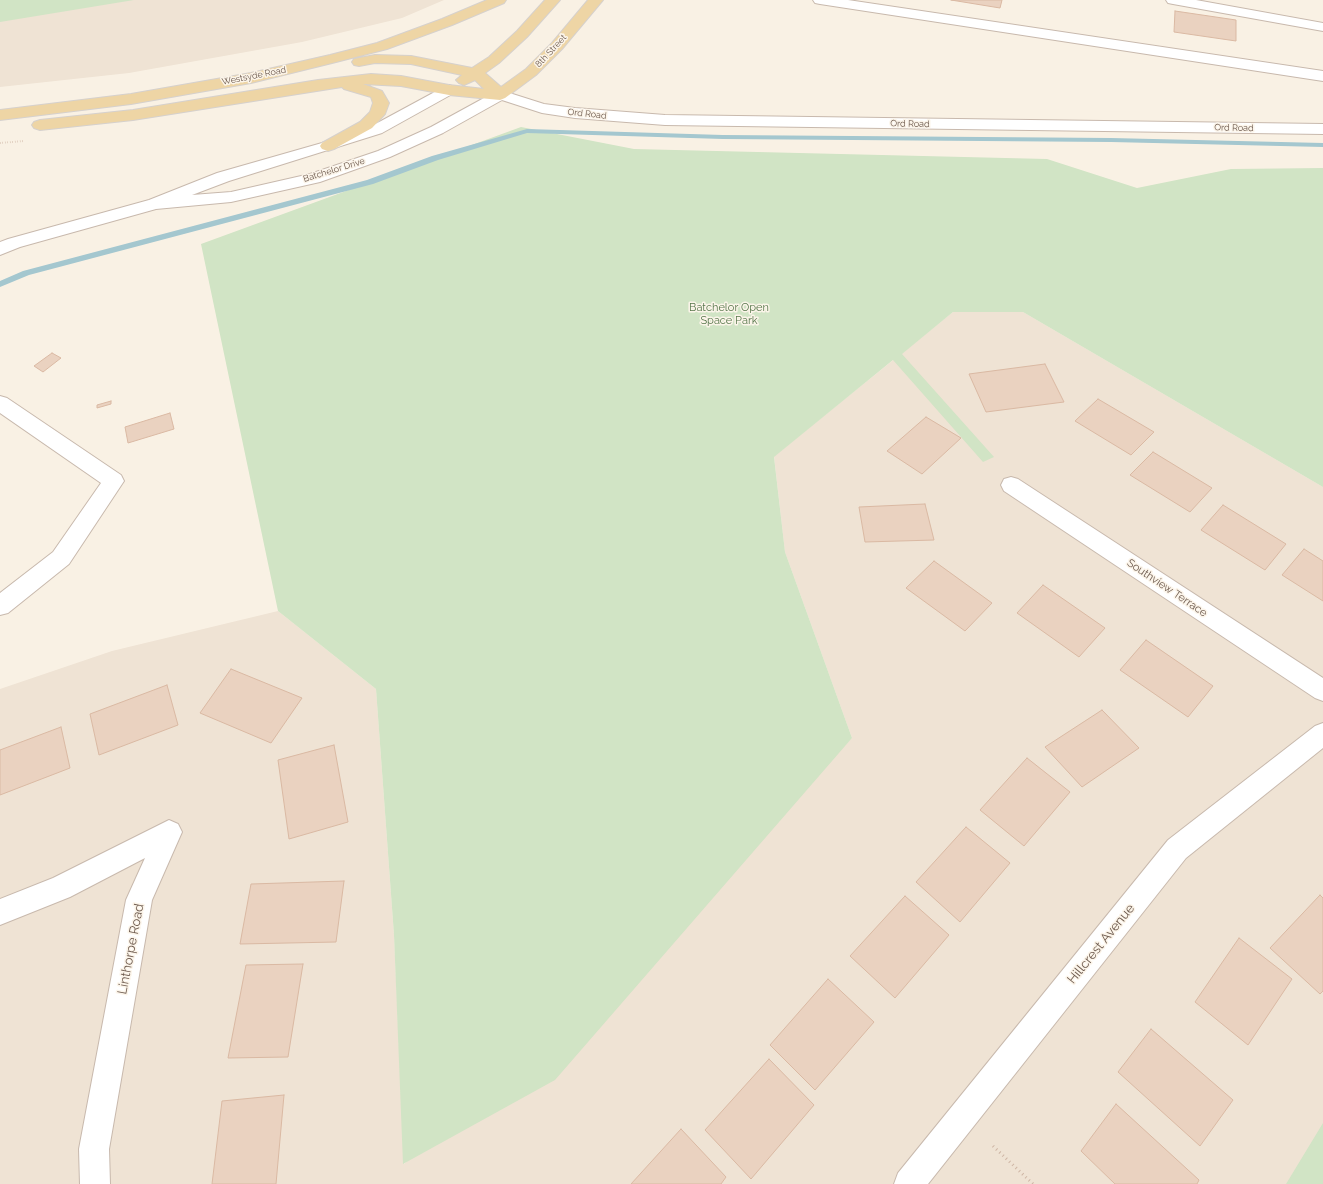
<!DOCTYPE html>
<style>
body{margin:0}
canvas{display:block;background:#f9f1e4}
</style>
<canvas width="1323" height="1184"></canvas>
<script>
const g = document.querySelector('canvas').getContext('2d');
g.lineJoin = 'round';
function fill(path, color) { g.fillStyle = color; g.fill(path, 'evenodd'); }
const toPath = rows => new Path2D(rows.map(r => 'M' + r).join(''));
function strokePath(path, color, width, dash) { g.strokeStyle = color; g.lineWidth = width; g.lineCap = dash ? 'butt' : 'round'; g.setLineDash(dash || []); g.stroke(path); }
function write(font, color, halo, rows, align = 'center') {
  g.font = font + ' Raleway,sans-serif'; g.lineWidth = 3; g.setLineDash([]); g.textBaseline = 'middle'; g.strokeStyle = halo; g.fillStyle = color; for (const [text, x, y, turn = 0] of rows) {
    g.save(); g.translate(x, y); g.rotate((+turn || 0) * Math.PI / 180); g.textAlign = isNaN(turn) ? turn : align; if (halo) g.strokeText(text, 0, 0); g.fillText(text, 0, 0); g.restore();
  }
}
const residential = toPath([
 [0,0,444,0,402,18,302,42,129,73,0,87],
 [953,312,1023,312,1323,487,1323,1184,0,1184,0,689,112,651,278,611,376,689,394,935,404,1164,852,738,785,552,774,456]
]);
const green = toPath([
 [0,0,134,0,0,22],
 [521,127,634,149,1047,159,1137,188,1231,169,1323,168,1323,487,1023,312,953,312,902,354,994,457,983,462,893,360,774,457,785,552,852,738,555,1080,403,1164,394,935,376,689,278,611,201,244],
 [1323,1123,1323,1184,1286,1184]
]);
const stream = toPath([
 [527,129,723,135,1111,138,1323,143,1323,147,1111,142,723,139,527,133,438,160,373,184,29,275,0,287,0,281,23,271,367,180,432,156,527,129]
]);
const building = toPath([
 [951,0,1002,0,1000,8,951,0],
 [1175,11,1236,20,1236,41,1174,32,1175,11],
 [52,353,61,358,43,372,34,366,52,353],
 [1045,364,1064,402,986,412,969,374,1045,364],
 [1098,399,1154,432,1131,455,1075,421,1098,399],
 [111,401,111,404,97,408,97,405,111,401],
 [170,413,174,429,128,443,125,427,170,413],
 [926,417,961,438,922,474,887,451,926,417],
 [1153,452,1212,488,1190,512,1130,475,1153,452],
 [925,504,934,540,865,542,859,507,925,504],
 [1223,505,1286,544,1265,570,1201,530,1223,505],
 [1304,549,1323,561,1323,601,1282,575,1304,549],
 [934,561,992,603,965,631,906,588,934,561],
 [1043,585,1105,628,1079,657,1017,613,1043,585],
 [1146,640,1213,686,1188,717,1120,670,1146,640],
 [231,669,302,698,271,743,200,713,231,669],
 [167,685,178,725,99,755,90,714,167,685],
 [1102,710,1139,748,1082,787,1045,747,1102,710],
 [61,727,70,768,0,795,0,750,61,727],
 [334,745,348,822,289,839,278,760,334,745],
 [1027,758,1070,792,1024,846,980,810,1027,758],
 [966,827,1010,863,960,922,916,882,966,827],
 [344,881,336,942,240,944,251,884,344,881],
 [1320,895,1323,898,1323,991,1320,994,1270,948,1320,895],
 [905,896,949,935,895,998,850,956,905,896],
 [1239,938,1292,979,1248,1045,1195,1002,1239,938],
 [303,964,288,1057,228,1058,246,965,303,964],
 [828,979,874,1022,815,1090,770,1045,828,979],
 [1151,1029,1233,1100,1200,1146,1118,1072,1151,1029],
 [769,1059,814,1105,751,1179,705,1130,769,1059],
 [284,1095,276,1184,212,1184,222,1101,284,1095],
 [1116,1104,1199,1180,1197,1184,1115,1184,1081,1151,1116,1104],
 [681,1129,726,1177,721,1184,631,1184,681,1129]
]);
const pathFar1 = toPath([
 [0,143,24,141]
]);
const path = toPath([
 [993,1146,1033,1184]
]);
const minor = toPath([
 [813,0,848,0,1323,71,1323,81,820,4,815,3,813,0],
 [1166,0,1196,0,1323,23,1323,31,1173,4,1168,3,1166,0],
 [449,85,454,87,457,90,454,93,382,133,229,181,192,195,231,192,310,174,378,151,431,127,495,92,500,90,544,104,575,108,665,115,1323,124,1323,134,665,125,575,118,542,113,502,100,443,133,390,157,320,182,231,202,156,209,20,247,0,255,0,242,8,239,149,200,217,173,322,143,370,127,444,87,449,85],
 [0,396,7,398,121,475,124,481,69,564,8,613,0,615,0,593,53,552,101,483,0,413,0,396],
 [1011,477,1018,479,1323,678,1323,701,1315,698,1004,491,1001,485,1004,479,1011,477],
 [1323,723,1323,748,1186,858,928,1184,894,1184,898,1173,1168,840,1315,726,1323,723],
 [169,820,178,824,182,832,152,900,109,1149,110,1184,80,1184,79,1149,126,900,145,858,70,897,0,925,0,899,53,878,169,820]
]);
const major = toPath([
 [487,0,506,0,504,3,452,25,387,49,332,63,251,83,131,104,0,120,0,110,131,94,251,73,330,55,377,43,442,19,487,0],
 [545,0,560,0,527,37,499,63,485,73,501,87,526,69,552,43,588,0,603,0,562,49,536,75,505,98,500,100,449,95,401,86,363,84,382,91,389,103,385,114,372,128,334,149,328,151,322,149,320,146,322,143,360,122,370,112,373,103,371,97,344,89,342,87,133,120,40,130,34,128,32,125,34,122,40,120,133,110,318,80,371,74,401,76,449,85,484,89,475,80,464,85,459,83,456,80,462,75,411,64,375,63,359,66,354,65,352,62,354,59,375,55,411,56,472,68,489,57,517,31,545,0]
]);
const farStreetnames = [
 ["8th Street",551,51,-47],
 ["Westsyde Road",254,76,-11],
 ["Ord Road",587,114,6],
 ["Ord Road",910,124,1],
 ["Ord Road",1234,128,1],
 ["Batchelor Drive",334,170,-17]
];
const parkNames = [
 ["Batchelor Open",729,308],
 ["Space Park",729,321]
];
const streetNames = [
 ["Southview Terrace",1167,588,34]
];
const nearStreetnames = [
 ["Hillcrest Avenue",1101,944,-51],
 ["Linthorpe Road",131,949,-79]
];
fill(residential, '#efe3d4');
fill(green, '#d1e4c5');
fill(stream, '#a4c7cf');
fill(building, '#ead2c0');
strokePath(building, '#dab9a3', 1);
strokePath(minor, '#c8b9ad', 2);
strokePath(major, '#d6d1cd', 2);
strokePath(pathFar1, '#ceb5a4', 2, [0.5, 2]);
strokePath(path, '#ceb5a4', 3, [1, 3.5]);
fill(minor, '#fff');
fill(major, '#eed5a5');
write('9px', '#6d5a4e', '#fcf5ea', farStreetnames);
write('11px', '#56774b', '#fcf5ea', parkNames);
write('11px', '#6d5a4e', '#fcf5ea', streetNames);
write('13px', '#6d5a4e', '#fcf5ea', nearStreetnames);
</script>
